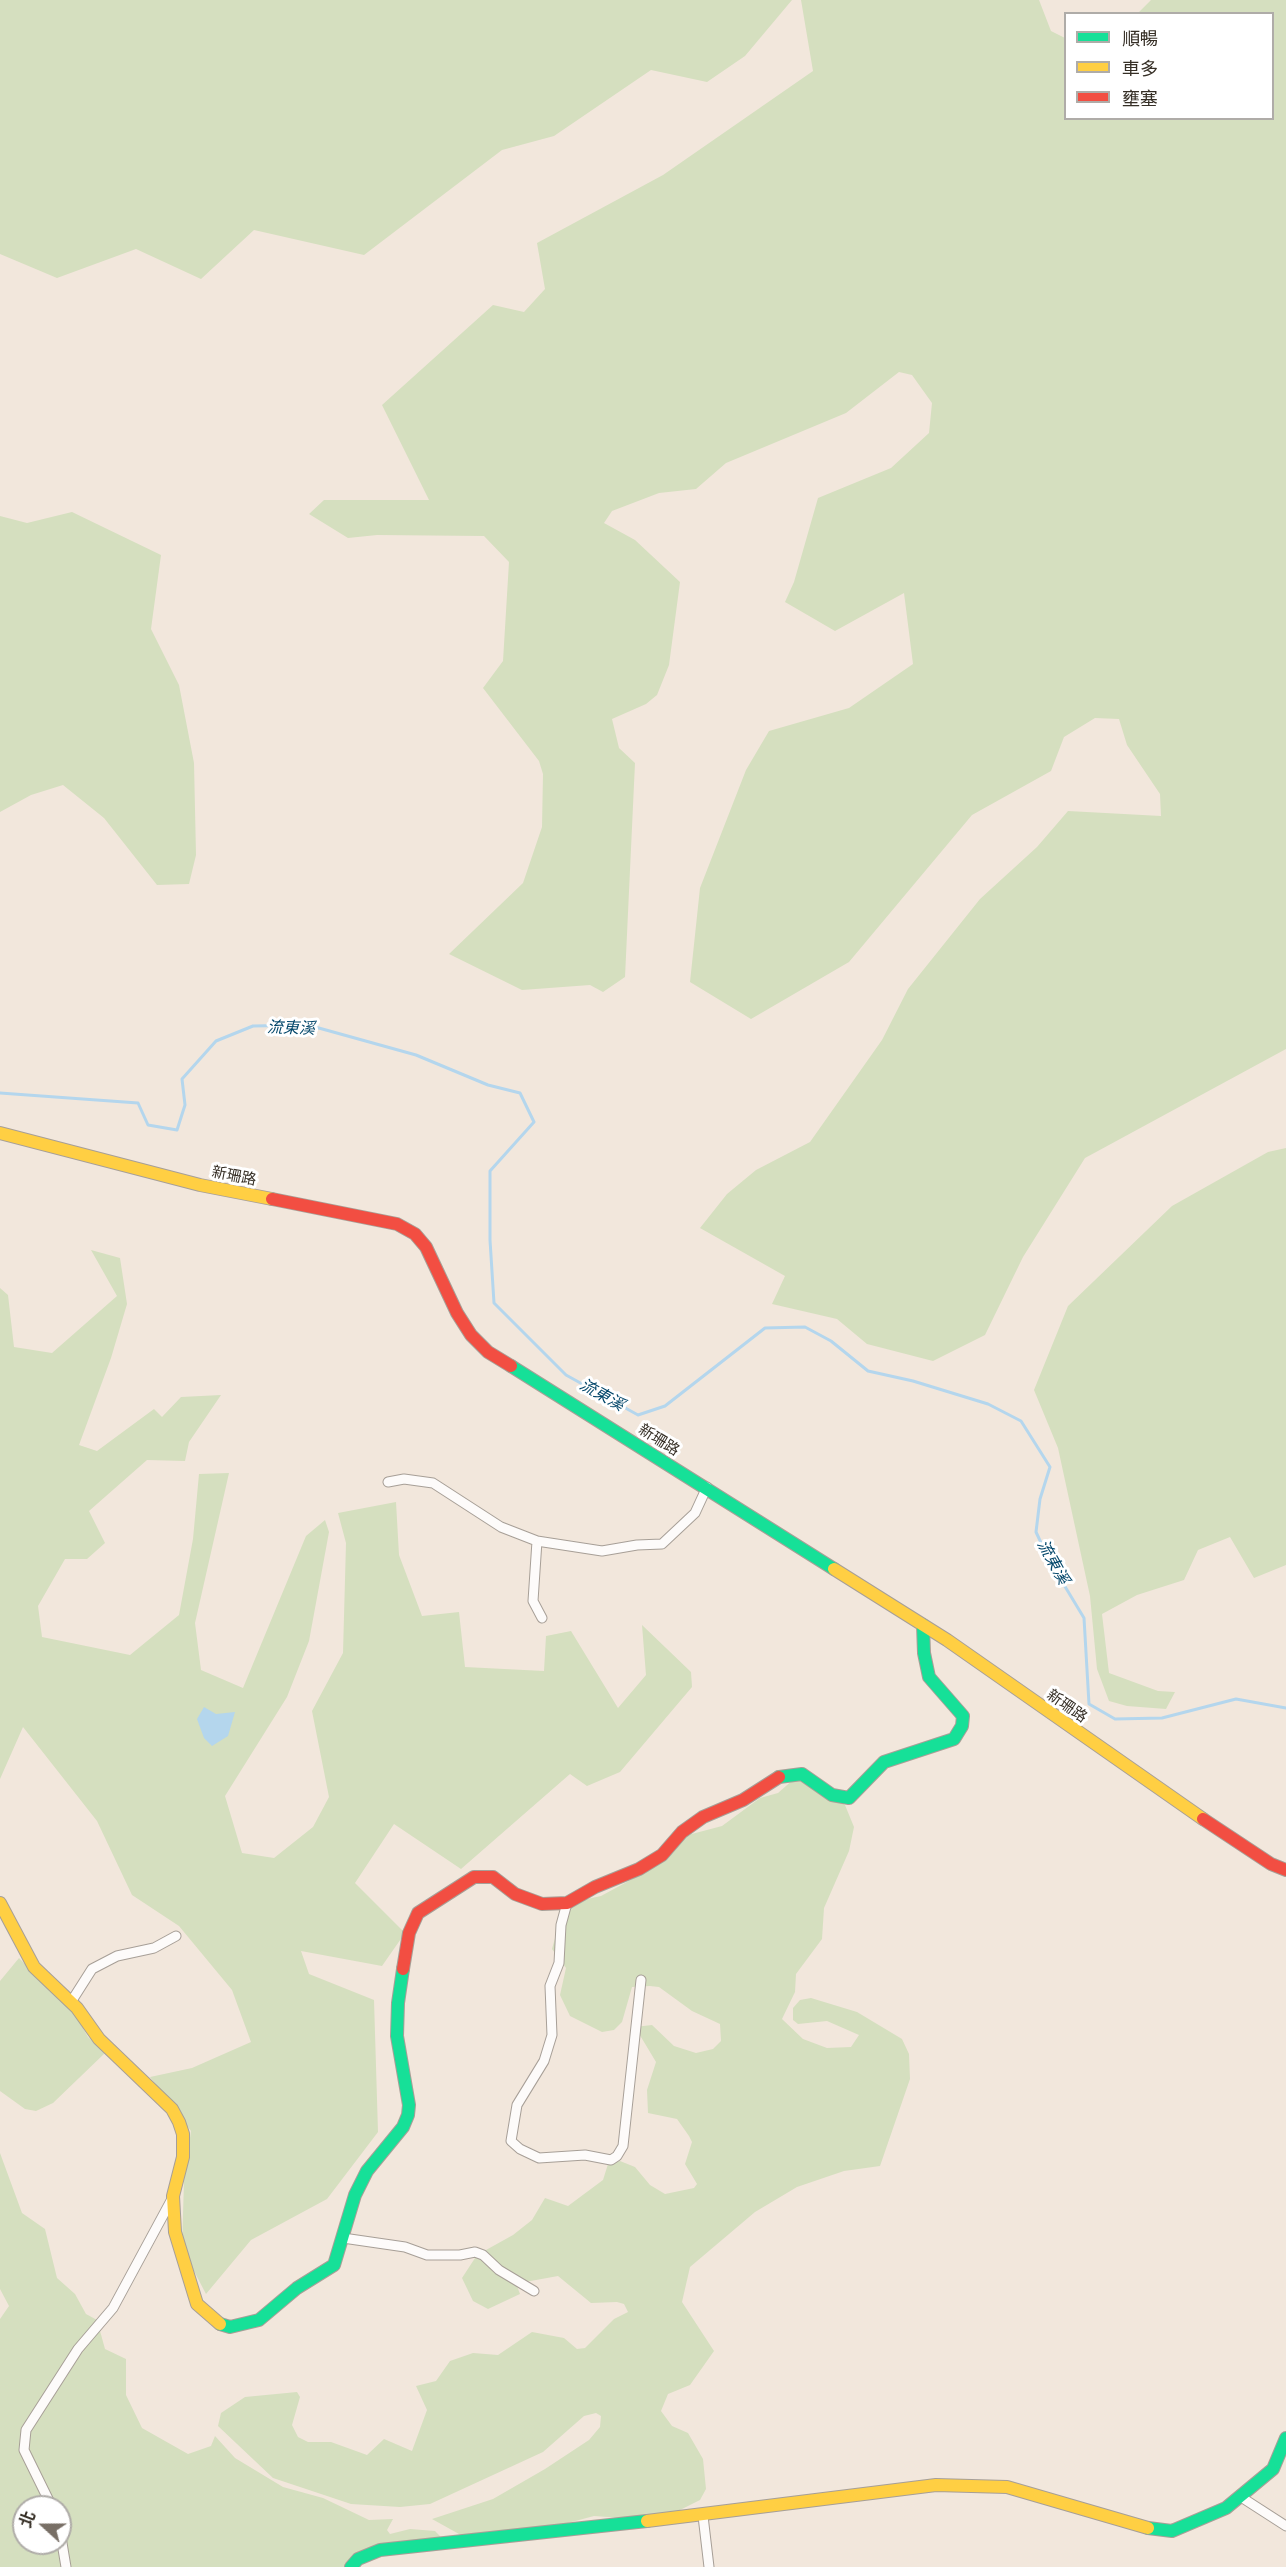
<!DOCTYPE html>
<meta charset="utf-8">
<style>
body{margin:0}
#map{position:relative;width:1286px;height:2567px;overflow:hidden;background:#f2e7dc;font-family:"Asap Condensed","Noto Sans TC",sans-serif}
canvas{display:block}
.legend{position:absolute;left:1064px;top:12px;width:210px;height:108px;box-sizing:border-box;background:#fff;border:2px solid #afaca8;margin:0;padding:8px 10px;list-style:none;font-size:18px;color:#362f26}
.legend li{display:flex;align-items:center;gap:12px;height:30px}
.legend b{width:30px;border:2px solid #afaca8}
.north{position:absolute;left:12px;top:2495px;width:60px;height:60px;box-sizing:border-box;background:#fff;border:2px solid #afaca8;border-radius:50%;rotate:291deg;font-size:16px;font-weight:700;line-height:24px;text-align:center;color:#362f26}
.north::after{content:'';display:block;margin:auto;width:21px;height:27px;background:#786f66;clip-path:polygon(50% 0,100% 100%,50% 72%,0 100%)}
</style>
<div id="map">
<canvas width="1286" height="2567"></canvas>
<ul class="legend">
<li><b style="height:8px;background:#16e098"></b>順暢</li>
<li><b style="height:8px;background:#ffcf43"></b>車多</li>
<li><b style="height:8px;background:#f24e42"></b>壅塞</li>
</ul>
<div class="north">北</div>
</div>
<script>
const g = document.querySelector('canvas').getContext('2d');
g.lineJoin = 'round';
function fill(path, color) { g.fillStyle = color; g.fill(path, 'evenodd'); }
const toPath = rows => new Path2D(rows.map(r => 'M' + r).join(''));
function strokePath(path, color, width, dash) { g.strokeStyle = color; g.lineWidth = width; g.lineCap = dash ? 'butt' : 'round'; g.setLineDash(dash || []); g.stroke(path); }
function write(font, color, halo, rows, align = 'center') {
  g.font = font + ' "Asap Condensed","Noto Sans TC",sans-serif'; g.lineWidth = 6; g.setLineDash([]); g.textBaseline = 'middle'; g.strokeStyle = halo; g.fillStyle = color; for (const [text, x, y, turn = 0] of rows) {
    g.save(); g.translate(x, y); g.rotate((+turn || 0) * Math.PI / 180); g.textAlign = isNaN(turn) ? turn : align; if (halo) g.strokeText(text, 0, 0); g.fillText(text, 0, 0); g.restore();
  }
}
const green = toPath([
 [0,0,792,0,745,56,707,82,651,70,554,136,502,150,364,255,254,230,201,279,136,249,57,278,0,254],
 [801,0,1039,0,1051,31,1065,38,1066,118,1272,118,1272,14,1138,13,1151,0,1286,0,1286,1049,1085,1158,1023,1257,985,1335,933,1361,867,1344,837,1319,772,1304,785,1276,700,1228,727,1194,756,1170,810,1142,882,1040,908,989,980,899,1037,847,1068,811,1161,816,1160,794,1127,745,1119,719,1095,718,1064,737,1051,771,972,815,849,962,751,1019,690,982,700,888,746,770,769,731,849,708,913,664,904,593,835,631,785,602,794,582,818,498,891,468,929,433,932,403,912,375,899,372,846,413,726,463,696,489,659,493,612,511,604,523,635,540,680,582,669,665,657,695,646,704,612,719,619,748,635,763,625,977,603,992,590,985,522,990,449,954,523,883,542,827,543,774,539,761,483,688,503,661,509,562,484,536,377,535,348,538,309,514,324,500,429,500,382,405,493,305,524,312,545,289,537,243,663,175,813,71],
 [72,512,161,555,151,629,179,685,194,763,196,855,189,884,157,885,104,818,63,785,31,795,0,812,0,516,27,523],
 [1286,1148,1286,1565,1254,1578,1230,1537,1198,1550,1184,1580,1137,1595,1102,1614,1109,1673,1158,1691,1175,1692,1166,1709,1127,1706,1109,1701,1097,1669,1090,1596,1058,1448,1034,1390,1068,1306,1172,1206,1268,1152],
 [91,1250,120,1258,127,1304,111,1358,79,1445,97,1451,154,1409,162,1417,181,1397,221,1395,189,1442,185,1461,147,1460,89,1511,105,1543,87,1559,65,1559,38,1606,42,1637,130,1655,179,1615,193,1539,199,1474,229,1473,195,1623,201,1670,243,1688,306,1536,325,1520,329,1532,309,1641,287,1697,225,1796,242,1853,274,1858,313,1827,329,1797,312,1711,343,1653,346,1543,338,1513,396,1502,399,1555,422,1616,459,1612,465,1667,544,1671,546,1636,571,1631,618,1708,646,1675,642,1625,691,1672,692,1687,620,1772,587,1786,570,1774,461,1869,394,1824,355,1883,405,1933,382,1966,301,1951,309,1974,374,2000,378,2132,327,2199,251,2240,206,2294,182,2248,184,2181,191,2131,150,2077,192,2068,251,2042,232,1990,179,1926,132,1895,97,1821,23,1727,0,1779,0,1288,8,1295,14,1347,52,1353,117,1296],
 [795,1778,845,1805,854,1827,849,1851,824,1908,822,1939,796,1974,795,1992,782,2019,803,2039,827,2048,851,2047,859,2035,827,2021,798,2024,793,2020,793,2008,800,2000,811,1998,857,2012,902,2039,909,2054,910,2079,880,2166,844,2171,797,2187,755,2212,690,2267,682,2302,714,2351,690,2385,668,2394,661,2411,672,2426,688,2433,703,2459,706,2489,700,2500,678,2511,636,2519,594,2516,534,2532,468,2539,432,2519,493,2499,545,2469,589,2440,600,2427,601,2416,596,2413,584,2416,543,2452,430,2504,400,2507,351,2504,273,2478,218,2426,221,2413,245,2397,297,2392,300,2397,292,2425,298,2437,308,2442,331,2442,367,2455,384,2439,412,2451,427,2410,416,2386,436,2381,450,2361,473,2353,498,2355,532,2332,564,2338,577,2349,585,2348,614,2319,628,2312,624,2304,617,2302,591,2303,558,2276,525,2282,517,2286,520,2294,488,2309,473,2301,462,2278,477,2255,513,2235,532,2220,545,2198,568,2206,603,2180,608,2164,620,2161,635,2167,650,2185,665,2194,694,2188,697,2184,685,2164,692,2142,689,2136,677,2119,648,2113,647,2090,656,2062,635,2027,652,2025,674,2046,696,2053,713,2049,721,2041,720,2024,692,2011,659,1987,650,1986,632,1987,622,2022,614,2030,602,2032,570,2016,560,1995,566,1968,552,1949,560,1920,573,1902,601,1896,660,1864,688,1835,722,1826,760,1798,778,1793],
 [19,1958,76,2016,88,2037,105,2053,53,2103,36,2111,25,2109,0,2091,0,1981],
 [0,2153,22,2213,45,2229,57,2278,75,2294,86,2314,97,2320,105,2349,126,2359,126,2395,142,2428,188,2454,211,2446,215,2436,235,2458,283,2487,323,2498,369,2520,393,2519,387,2530,390,2534,410,2529,435,2531,441,2537,405,2550,378,2550,351,2567,0,2567,0,2319,9,2306,0,2289],
 [24,2507,60,2507,60,2543,24,2543]
]);
const water = toPath([
 [204,1707,216,1714,235,1712,228,1736,212,1746,204,1738,197,1719]
]);
const stream = toPath([
 [0,1093,138,1103,148,1125,177,1130,185,1105,182,1079,216,1041,253,1026,308,1025,416,1055,488,1085,520,1093,534,1122,490,1171,490,1240,494,1303,566,1375,638,1415,665,1406,765,1328,805,1327,831,1341,868,1371,913,1381,988,1404,1021,1421,1050,1467,1040,1499,1036,1532,1049,1560,1084,1618,1089,1704,1115,1719,1162,1718,1236,1699,1286,1708]
]);
const street = toPath([
 [388,1482,404,1479,433,1483,501,1527,537,1541,602,1551,637,1545,662,1544,695,1513,707,1487],
 [537,1541,533,1601,542,1618],
 [567,1903,561,1925,559,1963,550,1986,552,2035,544,2061,517,2105,511,2141,520,2149,539,2158,585,2155,611,2160,617,2156,623,2146,641,1980],
 [71,2002,92,1969,117,1956,154,1948,176,1936],
 [343,2238,405,2247,427,2255,460,2255,475,2252,483,2255,499,2270,534,2291],
 [1241,2497,1286,2526],
 [52,2507,24,2450,26,2430,78,2349,113,2308,173,2197],
 [703,2516,709,2567],
 [60,2531,66,2567]
]);
const fast = toPath([
 [511,1366,834,1569],
 [779,1777,802,1774,832,1795,849,1798,884,1762,954,1739,962,1726,963,1716,929,1677,924,1653,923,1625],
 [220,2324,230,2327,259,2320,297,2288,334,2265,355,2195,367,2171,403,2127,408,2115,409,2105,397,2036,398,2003,403,1969],
 [1148,2528,1172,2531,1226,2508,1273,2469,1286,2438],
 [351,2567,358,2559,380,2550,647,2521]
]);
const slow = toPath([
 [0,1133,200,1185,272,1199],
 [834,1569,947,1640,1203,1819],
 [0,1903,34,1967,77,2008,99,2039,172,2109,179,2122,183,2134,183,2157,173,2196,175,2232,197,2304,220,2324],
 [647,2521,936,2485,1007,2487,1148,2528]
]);
const jam = toPath([
 [272,1199,397,1224,415,1234,426,1247,457,1313,471,1335,488,1352,511,1366],
 [1203,1819,1271,1864,1286,1870],
 [403,1969,409,1933,418,1913,474,1877,493,1877,515,1894,542,1904,567,1903,595,1887,639,1869,662,1855,682,1832,703,1817,743,1800,779,1777]
]);
const streetNames = [
 ["新珊路",234,1176,11],
 ["新珊路",659,1440,32],
 ["新珊路",1067,1706,35]
];
const waterNames = [
 ["流東溪",291,1028,2],
 ["流東溪",602,1395,29],
 ["流東溪",1053,1562,61]
];
fill(green, '#d5dfbf');
fill(water, '#b4d6ed');
strokePath(stream, '#b4d6ed', 3);
strokePath(street, '#a79f97', 11);
strokePath(fast, '#a79f97', 14);
strokePath(slow, '#a79f97', 14);
strokePath(jam, '#a79f97', 14);
strokePath(street, '#fdfbfa', 9);
strokePath(fast, '#16e098', 12);
strokePath(slow, '#ffcf43', 12);
strokePath(jam, '#f24e42', 12);
write('15px', '#362f26', '#fff', streetNames);
write('italic 16px', '#004569', '#fff', waterNames);
</script>
